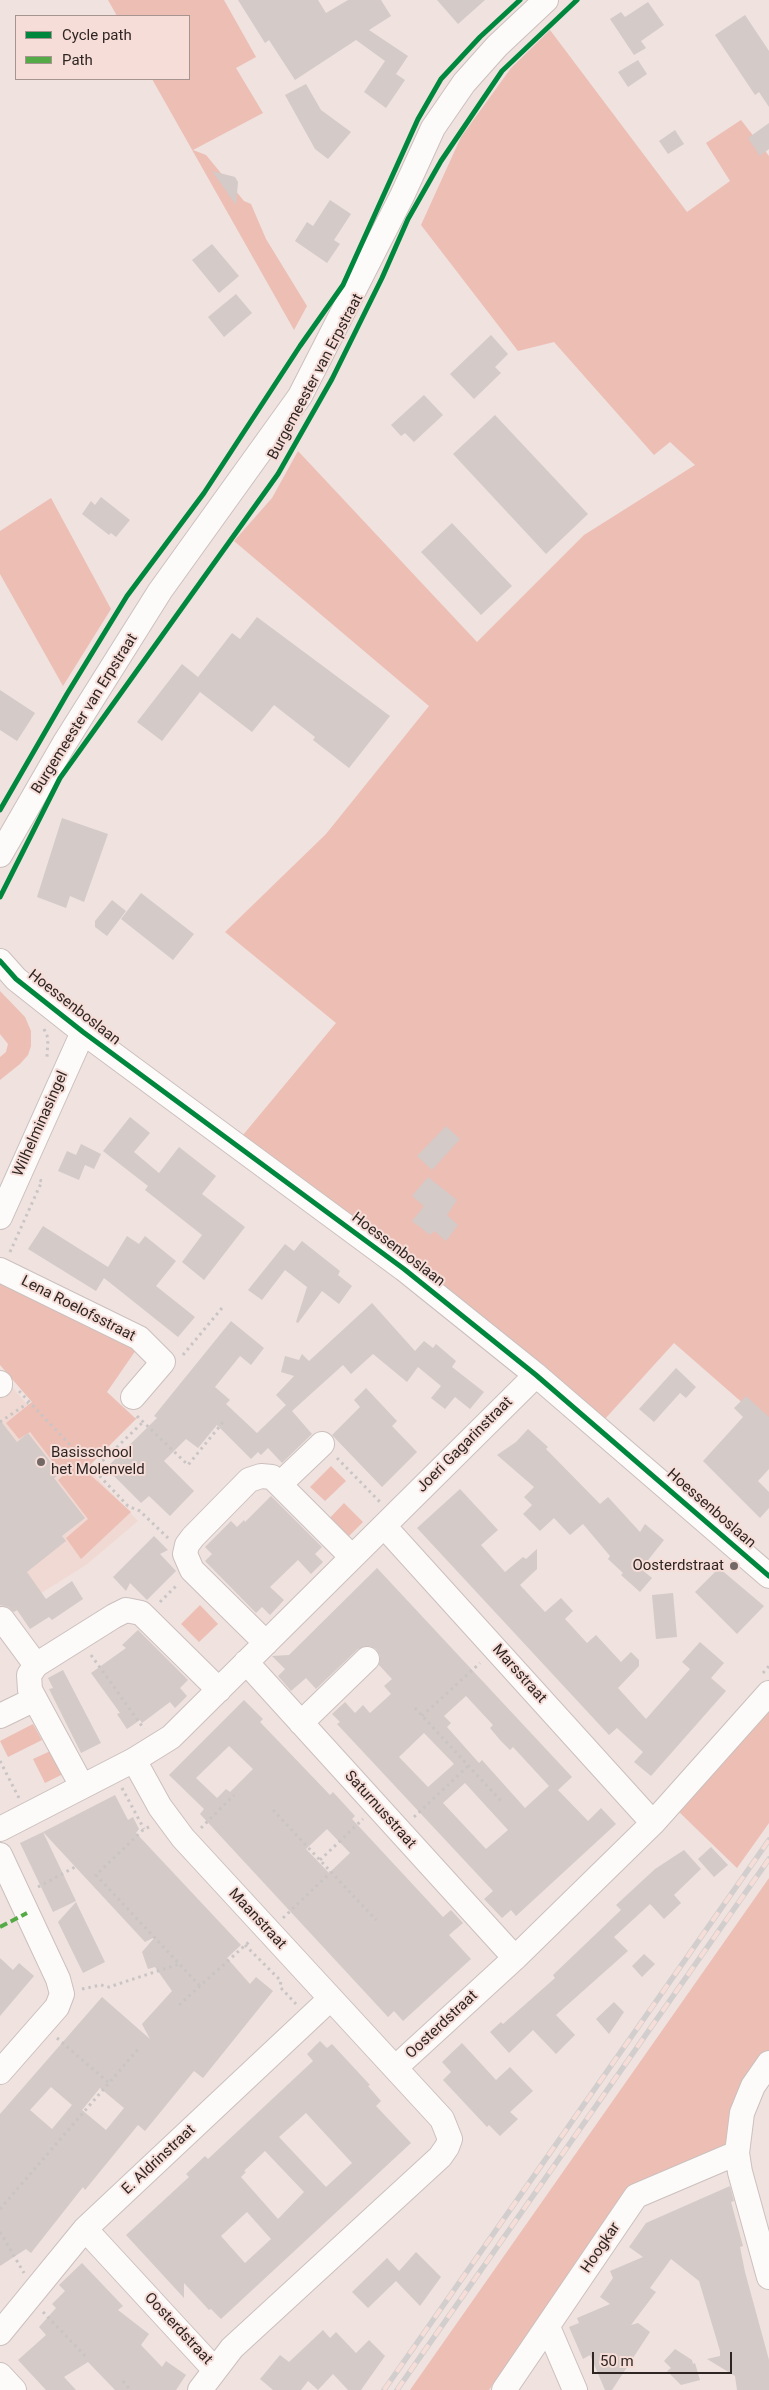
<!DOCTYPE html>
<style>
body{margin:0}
#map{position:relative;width:769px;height:2390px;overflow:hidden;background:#efe2df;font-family:Roboto,sans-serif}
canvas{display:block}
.legend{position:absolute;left:15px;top:15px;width:175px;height:65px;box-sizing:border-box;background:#f6ddd8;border:1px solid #a69490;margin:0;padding:6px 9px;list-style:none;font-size:15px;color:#2f2624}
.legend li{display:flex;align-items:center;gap:10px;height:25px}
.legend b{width:25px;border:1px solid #a69490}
.scale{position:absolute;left:592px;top:2352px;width:140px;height:22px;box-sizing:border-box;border:2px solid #2f2624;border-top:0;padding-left:6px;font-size:15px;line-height:18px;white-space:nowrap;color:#2f2624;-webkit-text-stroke:4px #f6ddd8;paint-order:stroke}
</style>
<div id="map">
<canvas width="769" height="2390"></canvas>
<ul class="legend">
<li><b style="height:6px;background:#00873e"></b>Cycle path</li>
<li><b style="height:6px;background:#54aa44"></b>Path</li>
</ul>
<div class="scale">50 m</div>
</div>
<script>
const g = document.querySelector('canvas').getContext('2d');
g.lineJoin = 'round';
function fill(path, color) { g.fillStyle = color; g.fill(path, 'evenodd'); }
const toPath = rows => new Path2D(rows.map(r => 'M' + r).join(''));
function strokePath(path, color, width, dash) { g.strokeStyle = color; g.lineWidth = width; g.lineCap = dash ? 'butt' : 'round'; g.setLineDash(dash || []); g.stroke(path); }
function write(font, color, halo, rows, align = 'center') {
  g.font = font + ' Roboto,sans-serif'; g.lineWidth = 4; g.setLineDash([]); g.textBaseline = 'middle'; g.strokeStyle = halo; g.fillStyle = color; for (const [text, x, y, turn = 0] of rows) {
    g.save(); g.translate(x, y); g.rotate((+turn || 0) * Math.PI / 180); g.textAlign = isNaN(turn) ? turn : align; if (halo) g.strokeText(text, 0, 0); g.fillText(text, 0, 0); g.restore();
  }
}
const built = toPath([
 [0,1373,26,1403,138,1521,86,1565,0,1619]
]);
const green = toPath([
 [108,0,224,0,256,57,236,68,263,113,193,150,206,155,244,201,251,204,266,239,307,306,294,330,152,79,189,79,189,16,117,16],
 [550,30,687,212,730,181,706,143,741,120,769,156,769,1426,674,1343,604,1420,382,1239,243,1135,336,1023,225,932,326,834,429,706,234,541,272,498,298,451,477,642,584,535,695,465,670,442,654,455,554,342,518,351,421,225,461,137,511,68],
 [51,498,111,609,63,686,0,574,0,531],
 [0,991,25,1017,31,1031,31,1046,28,1055,20,1064,0,1080,0,1057,6,1052,8,1044,0,1034],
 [0,1280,136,1350,107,1392,135,1418,138,1417,85,1470,131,1512,81,1559,66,1538,88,1519,58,1480,63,1475,30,1432,19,1439,6,1423,32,1402,0,1365],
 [331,1466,346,1481,325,1501,310,1487],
 [344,1503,363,1522,346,1539,326,1522],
 [200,1605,218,1624,199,1642,181,1624],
 [769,1709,769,1823,737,1868,678,1811],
 [33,1724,42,1740,8,1757,0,1741],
 [57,1748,69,1771,45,1783,33,1759],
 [769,1878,769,2051,733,2104,725,2146,627,2191,489,2390,410,2390]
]);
const building = toPath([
 [238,0,318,0,326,13,348,0,381,0,391,16,369,30,408,56,396,74,405,80,386,108,364,92,385,61,356,40,295,80,269,40,265,43],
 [437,0,485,0,458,24],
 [648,2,664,25,641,41,646,48,634,55,610,19,621,12,625,17],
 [745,15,769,51,769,107,759,92,755,95,715,35],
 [638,60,647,74,628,87,618,72],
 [306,84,321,110,351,132,328,159,315,149,285,95],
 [769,123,769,149,760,156,748,138],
 [675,130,684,144,668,154,659,141],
 [212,171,235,177,238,182,236,205],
 [330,200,351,214,334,240,340,244,327,263,295,241,307,222,313,226],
 [212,244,239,276,219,293,192,260],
 [236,294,252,313,224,337,208,317],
 [491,335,508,354,495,367,501,373,474,399,450,374],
 [424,395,443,415,414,442,405,433,401,436,391,425],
 [495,415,588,514,546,554,453,454],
 [101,497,130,520,116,537,111,533,109,535,82,514,91,501,95,505],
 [452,523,512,586,481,615,421,552],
 [257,617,390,716,349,768,313,740,315,737,274,705,252,732,200,692,162,741,137,722,182,664,198,677,232,633,240,639],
 [0,690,35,713,17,741,0,730],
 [62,818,108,834,84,902,70,896,66,908,37,897],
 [141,893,194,934,173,960,121,919],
 [112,900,126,911,107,936,95,927,95,921],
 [130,1117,150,1133,134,1152,159,1173,179,1147,216,1176,202,1194,245,1227,204,1280,182,1262,202,1235,145,1190,148,1186,103,1151],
 [446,1126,460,1139,432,1170,417,1156],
 [81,1144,101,1154,94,1169,85,1165,79,1180,58,1171,67,1151,76,1155],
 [428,1177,457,1200,447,1215,458,1225,446,1241,434,1231,430,1235,412,1221,424,1206,412,1196],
 [43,1226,108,1267,127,1236,139,1244,145,1236,176,1261,156,1286,195,1317,178,1337,104,1278,96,1291,28,1249],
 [302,1241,340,1271,338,1275,352,1286,339,1304,322,1291,298,1323,296,1322,307,1287,285,1270,262,1300,248,1290,285,1244,294,1251],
 [372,1303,415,1351,424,1341,433,1348,436,1344,456,1361,452,1367,484,1392,470,1409,455,1397,445,1409,431,1398,441,1386,418,1367,407,1382,373,1354,351,1374,343,1365,292,1411,312,1434,282,1463,268,1448,261,1455,258,1452,251,1459,217,1425,198,1448,186,1439,164,1461,194,1491,170,1516,149,1496,141,1503,106,1468,157,1418,154,1416,231,1321,264,1348,251,1365,240,1356,215,1387,230,1400,226,1404,257,1433,286,1405,276,1395,294,1376,281,1372,285,1356,299,1360,302,1354,309,1361],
 [676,1368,696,1387,686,1398,680,1393,654,1422,639,1409],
 [366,1388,397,1421,392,1426,417,1452,382,1487,332,1435,360,1407,354,1400],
 [746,1396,769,1417,769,1469,758,1481,769,1492,769,1508,760,1518,703,1461,743,1417,734,1408],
 [0,1420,17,1442,28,1433,60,1474,54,1478,85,1518,62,1536,66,1541,27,1572,46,1599,72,1581,83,1599,52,1620,49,1617,30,1629,17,1610,14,1612,8,1607,0,1605],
 [528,1429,548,1447,546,1449,600,1504,608,1497,640,1532,645,1524,664,1540,641,1569,652,1578,640,1592,621,1575,623,1573,608,1559,610,1556,583,1524,570,1535,554,1518,540,1531,523,1514,532,1505,524,1497,534,1487,497,1455,516,1442],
 [460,1489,498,1530,481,1545,505,1572,523,1557,526,1559,537,1549,537,1569,520,1585,545,1612,561,1598,573,1611,565,1619,587,1643,596,1635,621,1662,631,1652,639,1660,639,1666,618,1688,646,1719,690,1669,682,1662,700,1642,724,1663,711,1678,726,1691,651,1776,634,1762,643,1752,617,1728,609,1735,417,1528],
 [271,1496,322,1547,315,1554,323,1562,311,1574,298,1560,270,1587,284,1600,270,1615,262,1607,256,1613,205,1561,212,1554,205,1547,231,1521,237,1527,244,1520,245,1522],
 [154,1536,168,1550,160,1554,176,1571,147,1600,130,1583,126,1591,113,1577],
 [377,1568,572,1777,558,1790,588,1821,601,1808,616,1824,516,1916,511,1910,502,1918,484,1899,493,1891,337,1724,340,1722,332,1714,345,1702,355,1713,363,1705,370,1713,391,1694,384,1686,392,1679,379,1665,380,1656,376,1649,370,1646,358,1649,316,1689,306,1678,291,1691,278,1676,285,1669,272,1656,289,1655],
 [466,1696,493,1725,490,1728,500,1740,510,1750,513,1747,549,1786,525,1808,482,1760,479,1763,447,1727,451,1723,444,1716],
 [424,1733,454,1764,428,1787,399,1757],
 [465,1783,508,1830,486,1849,443,1803],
 [719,1568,764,1606,737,1634,695,1592],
 [673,1593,677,1637,656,1639,652,1595],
 [138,1630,188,1680,180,1688,187,1696,175,1708,170,1702,142,1723,140,1720,127,1729,117,1714,120,1713,91,1673,126,1648,122,1645],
 [63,1670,101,1743,81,1753,49,1689,53,1688,48,1678],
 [244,1700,263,1719,260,1722,330,1795,333,1792,355,1816,352,1819,443,1917,451,1910,463,1923,449,1935,471,1959,403,2021,394,2011,388,2017,200,1814,204,1809,169,1775],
 [229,1746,253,1769,230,1792,226,1789,217,1798,196,1778],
 [327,1829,350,1853,329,1873,306,1849],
 [115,1795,128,1820,133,1817,139,1829,136,1833,241,1945,227,1958,250,1984,256,1977,273,1991,203,2078,194,2071,145,2131,138,2125,85,2190,83,2187,31,2253,26,2249,0,2266,0,2114,102,1997,150,2039,142,2024,172,1991,155,1967,148,1969,142,1952,155,1937,145,1942,43,1832],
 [51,2087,72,2105,52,2129,30,2110],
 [100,2088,124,2108,106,2130,82,2110],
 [43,1832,76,1901,53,1912,20,1843],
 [711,1847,728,1865,714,1877,698,1859],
 [684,1850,701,1869,674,1895,681,1903,664,1919,650,1904,614,1937,628,1951,556,2015,575,2035,556,2054,533,2030,509,2053,490,2032,501,2022,503,2024,555,1978,553,1975,621,1910,616,1905,655,1869],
 [76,1902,105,1962,83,1973,58,1922],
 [644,1954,655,1964,642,1977,632,1966],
 [0,1958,13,1970,19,1963,34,1976,0,2016],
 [614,2002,624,2012,609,2034,596,2019],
 [320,2041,327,2048,332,2044,370,2085,368,2086,381,2101,376,2106,411,2143,221,2319,211,2309,209,2310,184,2283,184,2298,126,2235,189,2177,186,2174,205,2156,208,2159,313,2061,307,2054],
 [306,2113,352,2163,326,2187,279,2137],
 [265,2151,304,2192,278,2219,241,2177,246,2172,244,2171],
 [247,2212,271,2239,245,2263,221,2236],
 [462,2043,496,2080,510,2067,533,2091,510,2112,518,2119,500,2136,489,2125,487,2127,443,2080,451,2072,442,2062],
 [730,2186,734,2201,731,2202,743,2246,740,2247,745,2272,769,2360,769,2390,737,2390,735,2376,707,2359,720,2356,720,2351,699,2281,671,2259,650,2288,656,2292,631,2325,638,2323,650,2332,612,2390,605,2390,590,2355,583,2359,569,2327,579,2323,577,2318,610,2304,600,2297,613,2278,610,2271,643,2257,629,2247,646,2223],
 [416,2252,441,2277,420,2306,396,2281,368,2308,352,2292,387,2258,399,2271],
 [82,2263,123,2306,118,2310,149,2334,141,2345,162,2367,166,2361,186,2375,176,2390,115,2390,88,2362,64,2377,76,2390,46,2390,18,2360,46,2335,39,2327,56,2308,52,2304,65,2291,59,2285],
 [323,2330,330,2338,336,2332,356,2353,369,2340,385,2356,361,2390,348,2390,333,2374,318,2390,308,2381,301,2390,273,2390,260,2379,280,2355,289,2362],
 [675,2349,692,2360,693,2364,695,2363,700,2380,681,2385,667,2371,671,2368,664,2361]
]);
const path = toPath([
 [44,1029,48,1038,47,1057],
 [10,1252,42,1181,39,1180],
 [183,1355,222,1308],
 [19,1391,128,1506,140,1511,168,1538],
 [137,1416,188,1465,224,1421],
 [0,1422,28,1403],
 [337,1458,380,1502],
 [93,1470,143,1422],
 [160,1602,178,1584],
 [91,1655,144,1729],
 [763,1673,769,1666],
 [415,1708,502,1802],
 [422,1716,480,1663],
 [0,1761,19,1798],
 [122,1788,144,1829],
 [273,1810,376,1920],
 [414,1817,468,1766],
 [149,1827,144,1829,96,1875,200,1986],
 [201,1828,234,1795],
 [320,1860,363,1819],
 [38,1887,75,1867],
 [283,1918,331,1872],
 [245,1945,281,1981,280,1987,296,2004],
 [82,1989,101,1985,109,1987,179,1964],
 [179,2005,251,1940],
 [57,2038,109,2083],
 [0,2209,140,2047],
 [0,2232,24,2273],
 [43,2312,87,2358],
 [123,2381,130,2390]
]);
const minor = toPath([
 [0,855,64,744,160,591,300,396,402,196,433,128,464,83,497,46,546,0],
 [0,961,16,979,83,1032,404,1269,536,1375,769,1576],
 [0,1217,83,1032],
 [0,1270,139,1338,163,1362,133,1397],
 [0,1383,0,1385],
 [280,1484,322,1444],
 [384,1526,653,1823],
 [2,1619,36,1665],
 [266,1643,192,1570,185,1554,187,1545,193,1537,249,1480,261,1476,272,1477,352,1557],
 [246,1662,515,1958],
 [0,1716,35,1699],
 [301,1723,367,1659],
 [134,1760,160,1807,183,1838,395,2068],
 [82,1786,30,1690,29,1675,36,1665,114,1616,126,1610,141,1613,219,1690],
 [0,1829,134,1760,171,1737,536,1375],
 [0,1855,58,1979,62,1994,57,2007,0,2072],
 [769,2063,753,2086,742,2113,737,2153,740,2172,769,2277],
 [85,2229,215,2370],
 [548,2327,575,2390],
 [0,2333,85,2229,330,1999],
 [0,2375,14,2390],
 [200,2390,232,2348,440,2157,447,2147,450,2139,442,2119,395,2068,515,1958,653,1823,769,1693],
 [504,2390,636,2196,737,2153]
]);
const rail = toPath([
 [384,2390,769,1840],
 [397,2390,769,1859]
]);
const quiet = toPath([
 [0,1927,27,1913]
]);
const cycleway = toPath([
 [0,810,67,694,127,596,204,493,300,346,343,285,418,119,441,79,480,37,520,0],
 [0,897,60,778,278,474,332,379,382,278,408,219,441,161,502,71,577,0],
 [0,961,16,979,83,1032,404,1269,536,1375,769,1576]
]);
const markers = [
 [41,1462,5,"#726865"],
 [734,1566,5,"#726865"]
];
const streetNames = [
 ["Burgemeester van Erpstraat",316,377,-62],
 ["Burgemeester van Erpstraat",85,714,-58],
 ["Hoessenboslaan",74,1008,38],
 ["Wilhelminasingel",41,1124,-66],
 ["Hoessenboslaan",398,1250,37],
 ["Lena Roelofsstraat",78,1309,27],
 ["Joeri Gagarinstraat",465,1445,-45],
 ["Hoessenboslaan",711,1509,41],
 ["Marsstraat",519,1674,48],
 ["Saturnusstraat",380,1810,48],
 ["Maanstraat",257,1919,47],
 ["Oosterdstraat",442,2025,-43],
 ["E. Aldrinstraat",159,2160,-43],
 ["Hoogkar",601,2248,-56],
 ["Oosterdstraat",178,2329,47]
];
const poiNames = [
 ["Basisschool",51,1453],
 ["het Molenveld",51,1470],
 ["Oosterdstraat",724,1566,"right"]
];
fill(built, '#f1d9d3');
fill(green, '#edbeb4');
fill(building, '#d4cac8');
strokePath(minor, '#cbc0be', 26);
strokePath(path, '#c9c5c4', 3, [2.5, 4]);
strokePath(minor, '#fdfbfa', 24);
strokePath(rail, '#d1cecd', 5.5);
strokePath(rail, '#f6ddd8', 4, [11]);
strokePath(quiet, '#54aa44', 4, [8, 4]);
strokePath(cycleway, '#00873e', 5);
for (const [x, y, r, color] of markers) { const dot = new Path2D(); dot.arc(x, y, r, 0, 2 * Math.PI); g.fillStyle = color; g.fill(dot); strokePath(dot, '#f6ddd8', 2); }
write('15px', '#2f2624', '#f6ddd8', streetNames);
write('15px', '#2f2624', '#f6ddd8', poiNames, 'left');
</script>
